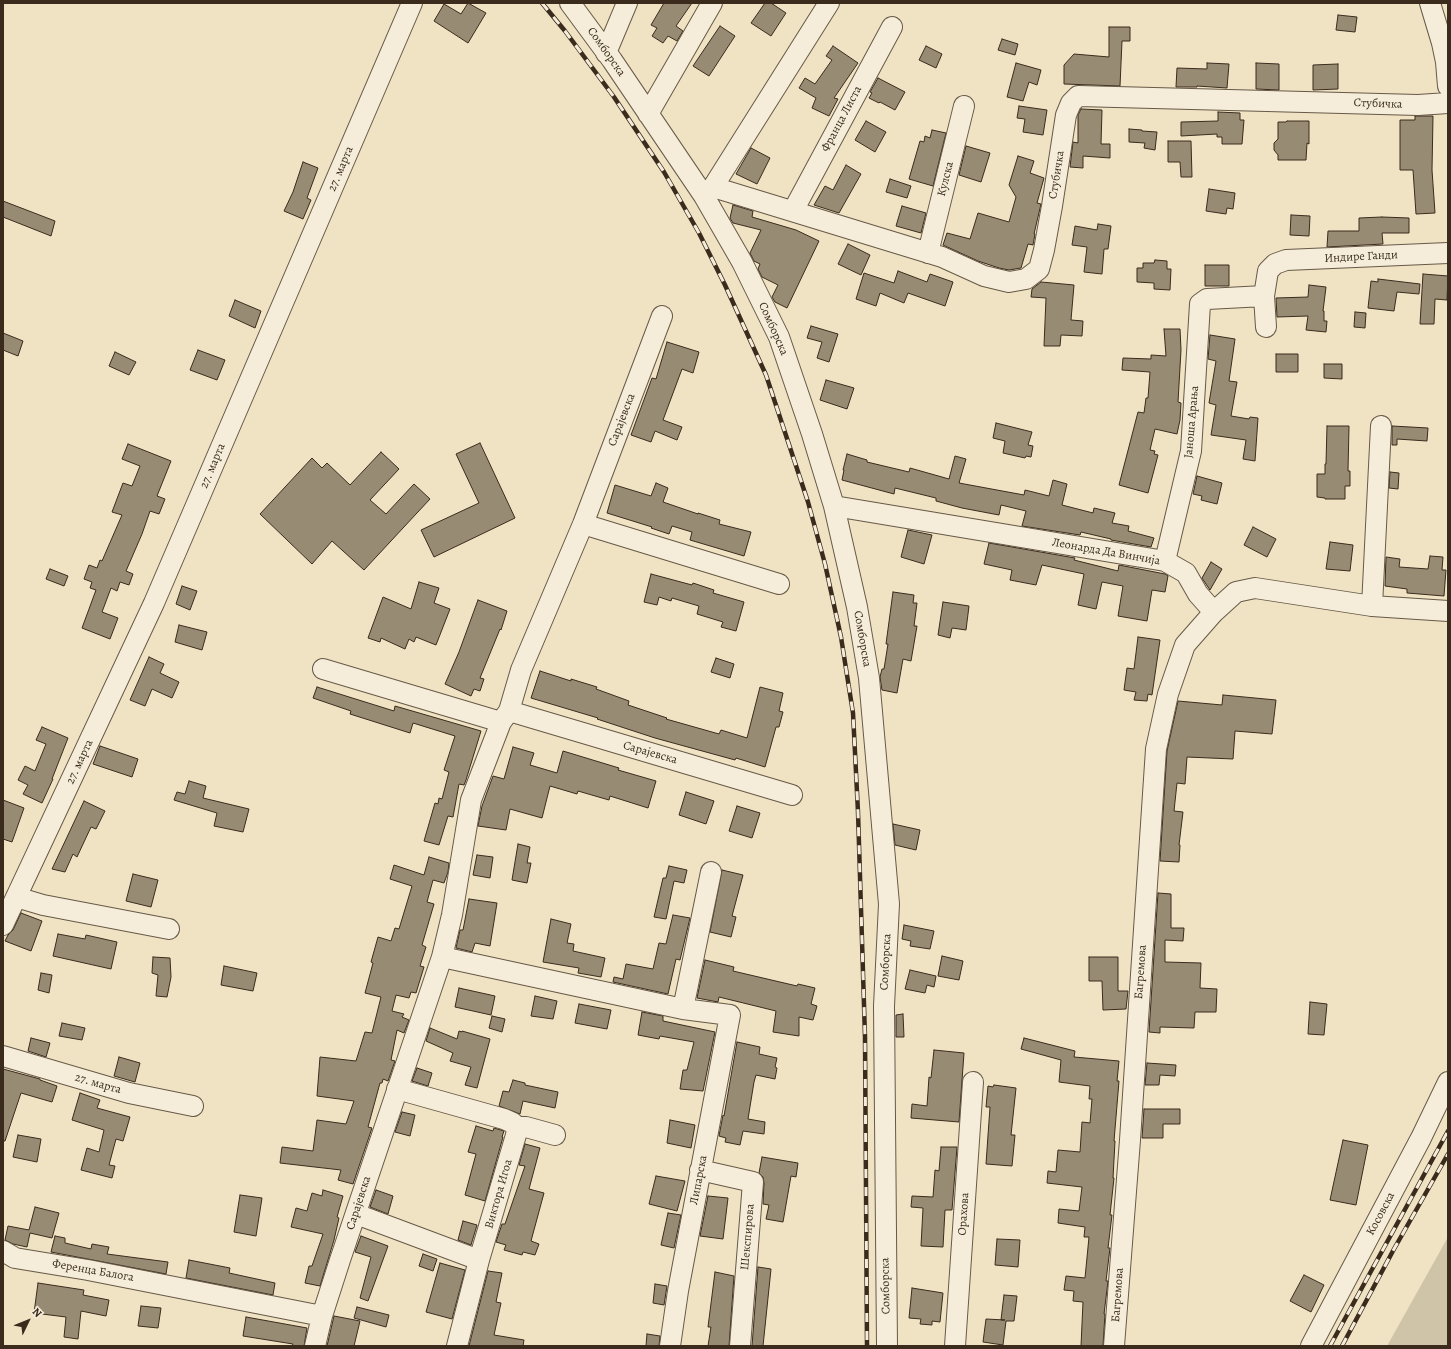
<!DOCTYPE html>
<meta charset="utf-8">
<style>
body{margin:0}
#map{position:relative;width:1451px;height:1349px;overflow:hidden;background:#efe3c4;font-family:Alegreya,serif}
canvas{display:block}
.frame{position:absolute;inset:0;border:4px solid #3a2b1d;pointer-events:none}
.north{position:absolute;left:8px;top:1301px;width:40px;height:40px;-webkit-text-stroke:3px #f5edd9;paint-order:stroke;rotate:47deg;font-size:11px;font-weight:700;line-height:16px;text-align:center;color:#3a2b1d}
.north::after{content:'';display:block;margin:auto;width:14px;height:18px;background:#3a2b1d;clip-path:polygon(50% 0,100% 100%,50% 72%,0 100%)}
</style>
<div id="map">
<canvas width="1451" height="1349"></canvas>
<div class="frame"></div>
<div class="north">N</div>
</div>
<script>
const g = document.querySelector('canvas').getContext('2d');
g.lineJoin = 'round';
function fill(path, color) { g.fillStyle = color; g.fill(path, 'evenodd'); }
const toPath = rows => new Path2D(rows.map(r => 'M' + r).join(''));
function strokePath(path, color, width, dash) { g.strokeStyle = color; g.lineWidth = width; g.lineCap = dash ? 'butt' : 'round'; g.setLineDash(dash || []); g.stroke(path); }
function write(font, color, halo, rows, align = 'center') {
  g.font = font + ' Alegreya,serif'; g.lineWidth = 3.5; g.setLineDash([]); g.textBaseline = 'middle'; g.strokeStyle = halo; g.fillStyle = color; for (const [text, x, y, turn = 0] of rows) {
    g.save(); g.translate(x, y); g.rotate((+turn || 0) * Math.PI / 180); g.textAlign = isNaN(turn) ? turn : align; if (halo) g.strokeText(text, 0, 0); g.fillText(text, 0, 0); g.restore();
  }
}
const green = toPath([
 [1448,1237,1448,1346,1387,1346]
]);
const building = toPath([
 [468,3,486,13,468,43,434,21,444,4,461,14,468,3],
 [664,3,692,3,676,26,683,31,677,41,668,36,663,43,652,36,657,28,651,25,664,3],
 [765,3,771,3,786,13,771,36,751,23,765,3],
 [1338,15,1357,17,1355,32,1336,30,1338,15],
 [720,26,735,36,709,76,693,66,720,26],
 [1109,27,1130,27,1130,41,1122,41,1120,86,1064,84,1064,65,1074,54,1109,57,1109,27],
 [1002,39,1018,44,1015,55,998,50,1002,39],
 [833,46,858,63,834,98,838,99,829,116,812,108,816,98,799,88,805,78,815,84,832,60,826,56,833,46],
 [926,46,942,54,936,68,919,60,926,46],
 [1016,63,1041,70,1037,85,1029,82,1023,101,1007,97,1016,63],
 [1207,63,1229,64,1227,88,1197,86,1197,87,1176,87,1177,68,1207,69,1207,63],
 [1256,63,1279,64,1279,90,1256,89,1256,63],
 [1338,64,1338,89,1313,90,1313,65,1338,64],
 [878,78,905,92,895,110,880,102,879,103,869,98,872,93,870,92,878,78],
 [1019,106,1047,110,1043,135,1023,132,1025,119,1017,118,1019,106],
 [1081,109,1102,110,1101,144,1110,144,1110,158,1083,156,1083,168,1070,167,1073,142,1078,143,1078,115,1081,109],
 [1218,112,1240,113,1240,120,1244,120,1242,144,1222,144,1222,137,1217,137,1217,134,1181,136,1181,122,1218,121,1218,112],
 [1415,116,1433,116,1432,170,1435,213,1416,214,1413,170,1400,170,1400,120,1415,120,1415,116],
 [866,121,886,132,875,152,855,140,866,121],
 [1287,121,1309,121,1309,144,1307,143,1306,160,1278,160,1278,155,1274,150,1274,143,1278,139,1278,122,1286,122,1287,121],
 [1129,129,1142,130,1142,131,1157,132,1155,150,1144,148,1145,143,1129,142,1129,129],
 [932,130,946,133,933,186,909,179,920,141,924,142,925,136,930,138,932,130],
 [1168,141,1191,141,1192,177,1181,177,1180,162,1168,162,1168,141],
 [966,146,990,153,981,182,959,175,966,146],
 [751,148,770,158,757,184,736,174,751,148],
 [1018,156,1034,161,1030,173,1044,178,1037,203,1041,204,1034,234,1035,234,1033,245,1028,244,1021,268,1009,270,999,268,978,261,943,245,947,233,970,239,978,213,1009,222,1016,197,1009,185,1018,156],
 [303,162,318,168,307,198,311,200,303,219,284,211,293,192,303,162],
 [846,165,861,174,839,213,814,205,825,186,833,190,846,165],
 [890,179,911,186,907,198,886,192,890,179],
 [1209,189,1235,193,1233,209,1227,208,1226,214,1206,211,1209,189],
 [3,201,55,221,51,236,3,217,3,201],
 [733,205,753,211,752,217,796,230,819,241,787,308,775,302,772,297,778,285,762,277,758,269,760,264,754,261,750,253,761,230,733,223,730,218,733,205],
 [902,206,926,213,921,233,896,226,902,206],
 [1291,215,1310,216,1309,236,1290,235,1291,215],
 [1382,217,1409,218,1409,233,1382,233,1383,244,1327,247,1328,231,1359,231,1359,218,1382,217],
 [1098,224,1111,226,1108,249,1104,249,1102,274,1084,272,1087,247,1072,245,1075,226,1097,230,1098,224],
 [848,244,870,255,861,275,838,264,848,244],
 [1155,260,1167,261,1167,269,1171,269,1170,290,1154,289,1154,283,1137,282,1137,268,1143,268,1143,263,1154,263,1155,260],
 [1205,265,1229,265,1229,286,1205,286,1205,265],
 [898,271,927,282,930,274,953,282,945,306,908,293,904,303,880,293,876,306,856,299,864,273,894,283,898,271],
 [1423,274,1448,276,1447,300,1435,299,1434,324,1420,324,1423,274],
 [1378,279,1420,284,1419,294,1397,292,1394,311,1368,308,1371,281,1378,282,1378,279],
 [1041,282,1074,285,1071,320,1083,321,1082,336,1061,335,1060,346,1044,346,1046,298,1031,297,1032,289,1041,282],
 [1309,285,1326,287,1323,311,1324,311,1324,321,1327,321,1326,332,1306,330,1308,316,1277,317,1276,298,1308,297,1309,285],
 [235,300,261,311,255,328,229,316,235,300],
 [1355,312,1366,313,1365,328,1354,327,1355,312],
 [811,326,838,334,829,362,817,358,822,342,807,338,811,326],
 [1164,329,1180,329,1181,350,1178,402,1181,403,1180,420,1177,434,1155,429,1150,450,1155,451,1154,454,1158,455,1148,493,1119,485,1138,412,1144,413,1146,398,1148,398,1150,372,1122,370,1123,358,1151,359,1151,355,1166,356,1164,329],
 [3,333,23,341,18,356,3,350,3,333],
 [1210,335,1235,339,1229,381,1237,382,1231,416,1249,419,1250,417,1258,418,1255,461,1243,459,1246,440,1211,435,1216,405,1209,403,1216,361,1208,359,1210,335],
 [667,342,699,352,693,373,682,369,663,420,682,427,677,440,655,431,651,442,631,435,652,378,656,379,667,342],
 [198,350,225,360,217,380,190,370,198,350],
 [115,352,136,362,129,375,109,366,115,352],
 [1276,354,1298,354,1298,372,1276,372,1276,354],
 [1324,364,1342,364,1342,379,1324,378,1324,364],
 [826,380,854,388,847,409,820,400,826,380],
 [996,423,1032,432,1028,445,1033,446,1031,457,1026,456,1025,458,1003,453,1005,441,993,438,996,423],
 [1327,426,1349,426,1348,471,1350,471,1350,486,1345,486,1345,499,1325,499,1325,498,1317,497,1317,474,1325,474,1325,464,1326,464,1327,426],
 [1392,426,1428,428,1427,441,1397,439,1397,445,1392,445,1392,426],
 [480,443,515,518,434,557,421,530,479,503,456,454,480,443],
 [128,444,171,461,157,496,165,499,159,514,150,511,142,534,126,571,133,574,129,585,120,582,117,591,111,588,102,612,118,618,110,639,82,628,96,590,90,588,92,582,84,579,89,565,97,568,100,560,102,561,122,515,112,512,123,483,132,486,140,466,122,459,128,444],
 [381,452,399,469,370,500,386,514,414,484,430,499,364,570,332,541,312,564,260,514,312,458,322,468,327,463,350,485,381,452],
 [847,454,867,460,867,462,909,472,910,468,949,479,955,456,966,459,959,483,1024,495,1025,490,1049,496,1053,480,1067,484,1062,505,1093,513,1094,508,1115,513,1112,523,1129,526,1128,531,1154,538,1151,547,1111,540,1111,539,1081,532,1080,535,1022,526,1026,511,1001,505,999,515,962,508,936,501,936,498,895,488,894,494,842,480,844,470,843,470,847,454],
 [1390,472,1399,473,1398,489,1389,488,1390,472],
 [1197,476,1222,483,1217,504,1201,500,1202,496,1193,494,1197,476],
 [656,483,668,488,663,502,698,514,698,513,720,520,719,524,751,532,744,556,690,540,692,532,672,526,669,534,651,528,652,527,607,513,615,485,651,496,656,483],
 [1253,527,1276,539,1267,557,1244,545,1253,527],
 [908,530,932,535,924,564,901,557,908,530],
 [1330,542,1353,545,1350,571,1326,569,1330,542],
 [989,543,1075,558,1074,560,1118,571,1119,565,1165,574,1168,576,1165,592,1152,590,1147,621,1118,616,1123,586,1102,582,1096,609,1078,605,1084,574,1042,565,1036,585,1010,580,1012,570,984,564,989,543],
 [1430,556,1443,557,1442,570,1446,570,1444,596,1407,593,1407,589,1385,586,1386,557,1400,559,1399,567,1428,569,1430,556],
 [1211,562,1222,569,1210,590,1202,578,1211,562],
 [50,569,68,576,64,586,46,579,50,569],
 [651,574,692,585,693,583,714,590,713,593,744,602,736,631,721,627,723,622,697,614,699,606,672,598,671,601,659,597,657,605,644,602,651,574],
 [419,582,439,588,434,603,450,609,436,645,416,637,414,642,409,639,405,649,381,638,380,642,368,638,383,597,411,609,419,582],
 [182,586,197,591,190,610,176,604,182,586],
 [893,592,914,595,913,603,917,603,914,626,917,626,911,661,903,659,897,693,882,690,880,677,882,669,884,669,888,644,886,644,893,592],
 [478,600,507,611,501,630,500,629,480,678,484,679,480,691,474,689,471,696,445,684,459,652,478,600],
 [943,602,969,606,966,630,952,628,950,638,938,635,943,602],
 [179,625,207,632,202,650,175,642,179,625],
 [1138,637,1160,640,1152,695,1148,694,1147,701,1134,700,1136,692,1124,690,1127,668,1134,669,1138,637],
 [149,657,164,664,160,673,179,682,172,698,152,689,145,706,130,700,149,657],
 [716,658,734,664,730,678,711,672,716,658],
 [540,671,571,681,571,679,597,687,596,689,629,701,628,705,667,718,666,719,719,734,721,730,747,738,760,687,783,693,779,711,783,712,779,727,776,727,765,767,736,758,735,760,655,738,597,719,598,718,531,698,540,671],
 [317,687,394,711,395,706,481,731,466,780,464,785,459,784,453,817,448,816,439,845,424,841,435,803,438,804,439,798,442,799,449,772,444,770,455,736,413,723,410,733,350,714,351,711,313,698,317,687],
 [1223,695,1276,700,1272,734,1235,731,1233,759,1187,757,1185,784,1177,783,1174,811,1183,812,1179,845,1180,845,1179,862,1160,861,1167,751,1178,701,1222,705,1223,695],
 [42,727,68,738,52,779,53,779,42,803,23,794,28,785,18,780,25,766,35,771,46,744,36,740,42,727],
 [100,746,138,759,132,777,93,764,100,746],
 [513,747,534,753,530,765,557,773,563,751,619,768,618,770,656,781,648,808,610,796,609,800,578,791,577,794,550,786,542,818,510,809,506,830,478,826,482,806,493,776,504,779,513,747],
 [189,781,206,786,203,798,249,809,243,832,214,826,217,813,174,800,177,792,185,794,189,781],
 [686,792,714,801,706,824,679,815,686,792],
 [3,800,24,808,12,842,3,839,3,800],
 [84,801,105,811,96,829,91,827,77,857,73,854,65,872,52,869,84,801],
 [737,806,760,813,752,838,729,831,737,806],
 [893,824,920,830,916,850,895,845,893,824],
 [518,844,530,847,527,863,531,863,527,883,512,880,518,844],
 [477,855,493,857,490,878,473,875,477,855],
 [429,857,449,863,448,872,444,883,433,880,427,902,434,904,422,945,426,947,420,966,424,967,416,993,411,992,409,998,396,995,392,1011,404,1014,402,1017,409,1020,404,1033,397,1030,391,1060,395,1061,388,1081,383,1079,382,1083,380,1083,368,1127,372,1128,353,1184,338,1180,341,1170,280,1163,282,1147,313,1151,317,1120,346,1124,354,1101,317,1096,320,1057,356,1061,365,1032,372,1033,381,997,365,993,373,963,371,962,378,937,391,941,395,928,399,929,412,886,390,879,394,865,424,875,429,857],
 [669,866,687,870,684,883,674,881,666,919,654,917,663,878,666,878,669,866],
 [722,870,743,875,732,916,736,917,731,937,710,932,722,870],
 [133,874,158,880,151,907,126,901,133,874],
 [1158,893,1171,894,1171,928,1184,928,1183,941,1165,940,1165,962,1201,963,1200,988,1217,989,1216,1012,1195,1012,1194,1028,1160,1027,1160,1033,1149,1032,1158,893],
 [469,899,497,903,490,946,475,943,472,952,456,948,460,930,463,930,469,899],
 [21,913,42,921,31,951,5,941,8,935,13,930,21,913],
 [673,915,690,918,680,960,676,959,668,994,613,982,614,977,623,979,626,964,653,969,659,943,666,944,673,915],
 [551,919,571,924,567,943,574,944,573,951,605,958,601,977,578,973,579,968,543,962,551,919],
 [904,925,934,931,930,949,910,946,911,941,902,939,904,925],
 [58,934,85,939,86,935,117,942,111,969,53,956,58,934],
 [942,956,963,961,959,980,938,976,942,956],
 [153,957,170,958,171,977,167,997,156,996,158,975,152,973,153,957],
 [1089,957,1118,957,1118,991,1128,991,1126,1009,1103,1010,1102,981,1089,981,1089,957],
 [705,960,734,967,733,971,797,986,798,984,815,988,811,1004,817,1006,813,1020,799,1017,799,1036,773,1032,776,1011,719,997,718,1002,697,998,705,960],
 [224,966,257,973,253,991,221,985,224,966],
 [910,970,936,976,934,987,927,985,925,993,905,989,910,970],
 [41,973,52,975,49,993,38,990,41,973],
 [459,988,495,996,491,1015,455,1007,459,988],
 [535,996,557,1001,553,1019,531,1016,535,996],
 [1310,1002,1327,1004,1324,1035,1308,1034,1310,1002],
 [579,1004,611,1010,607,1029,575,1023,579,1004],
 [642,1012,663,1016,663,1021,715,1032,703,1091,680,1089,683,1070,687,1070,694,1042,660,1036,659,1039,638,1035,642,1012],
 [903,1014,904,1037,896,1037,896,1015,903,1014],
 [492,1016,505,1019,502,1032,489,1028,492,1016],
 [62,1023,85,1028,82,1040,59,1036,62,1023],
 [430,1028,457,1039,459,1031,462,1032,462,1031,490,1039,477,1088,465,1085,471,1067,450,1061,453,1053,426,1041,430,1028],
 [31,1038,50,1043,46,1057,28,1051,31,1038],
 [1024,1038,1075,1051,1074,1057,1119,1061,1117,1081,1119,1081,1114,1141,1115,1141,1113,1178,1114,1178,1110,1215,1112,1215,1108,1248,1110,1248,1106,1281,1108,1281,1104,1314,1105,1314,1103,1346,1081,1346,1083,1302,1073,1301,1074,1291,1064,1290,1066,1276,1085,1278,1089,1237,1084,1237,1085,1227,1058,1223,1059,1209,1079,1211,1082,1187,1047,1183,1048,1171,1056,1172,1058,1150,1080,1152,1082,1122,1090,1123,1092,1099,1089,1099,1090,1086,1059,1082,1061,1060,1021,1049,1024,1038],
 [737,1042,760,1047,759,1054,777,1058,775,1067,777,1068,775,1079,756,1075,754,1082,748,1119,765,1122,764,1134,743,1131,740,1145,725,1142,726,1138,719,1136,723,1115,724,1116,737,1042],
 [934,1050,964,1053,959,1122,911,1118,912,1104,927,1106,929,1077,931,1078,934,1050],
 [119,1057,140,1063,135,1082,114,1076,119,1057],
 [1147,1063,1176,1065,1175,1076,1160,1075,1159,1085,1145,1085,1147,1063],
 [417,1068,432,1073,428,1086,412,1081,417,1068],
 [3,1069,40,1079,40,1080,57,1086,52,1102,21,1093,5,1141,3,1141,3,1069],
 [513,1080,525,1083,525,1085,558,1092,555,1108,523,1101,520,1114,499,1106,503,1091,509,1092,513,1080],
 [994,1085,1016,1088,1011,1135,1015,1135,1012,1166,986,1164,990,1107,986,1107,988,1086,993,1087,994,1085],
 [80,1093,100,1100,97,1108,130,1117,123,1141,116,1139,109,1165,115,1166,112,1178,81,1170,87,1148,99,1152,104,1130,72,1120,80,1093],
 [1144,1109,1180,1109,1180,1124,1163,1124,1163,1138,1142,1138,1144,1109],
 [402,1112,415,1115,410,1136,395,1132,402,1112],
 [670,1120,695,1125,691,1148,667,1143,670,1120],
 [476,1126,493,1131,494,1128,504,1131,502,1137,503,1137,485,1201,465,1195,476,1154,468,1152,476,1126],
 [18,1135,41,1139,37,1162,13,1157,18,1135],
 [1343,1140,1368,1145,1356,1205,1330,1200,1343,1140],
 [525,1144,540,1148,529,1189,544,1193,531,1241,539,1244,535,1255,523,1252,522,1255,504,1250,506,1245,496,1242,502,1224,505,1224,525,1166,519,1165,525,1144],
 [941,1147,957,1147,952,1210,945,1210,943,1247,921,1246,923,1208,911,1207,912,1196,933,1197,935,1170,939,1171,941,1147],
 [762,1157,798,1163,796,1177,791,1176,783,1222,766,1219,769,1205,763,1204,764,1183,763,1177,759,1173,762,1157],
 [656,1176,685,1181,677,1211,649,1204,656,1176],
 [323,1190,343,1196,337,1217,339,1218,334,1240,320,1286,305,1283,309,1266,312,1266,323,1234,291,1227,296,1208,307,1211,312,1193,322,1196,323,1190],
 [376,1190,393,1196,388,1214,370,1207,376,1190],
 [240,1195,262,1198,256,1236,234,1232,240,1195],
 [708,1196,728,1198,723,1239,700,1236,708,1196],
 [35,1207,59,1213,52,1238,30,1233,27,1247,13,1244,5,1240,8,1226,29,1230,35,1207],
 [668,1213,681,1215,674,1248,661,1245,668,1213],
 [463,1221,477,1225,471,1245,458,1240,463,1221],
 [55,1236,65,1238,65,1243,91,1249,92,1244,109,1247,107,1254,168,1262,166,1274,51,1252,55,1236],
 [361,1236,388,1246,368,1301,360,1298,371,1257,355,1252,361,1236],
 [997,1239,1020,1240,1018,1267,995,1265,997,1239],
 [423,1254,437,1259,433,1271,419,1266,423,1254],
 [189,1260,230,1268,229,1273,275,1283,273,1295,186,1278,189,1260],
 [440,1263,465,1270,452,1319,426,1312,440,1263],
 [758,1267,771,1269,763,1346,752,1346,758,1267],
 [488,1271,502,1273,496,1302,501,1303,494,1335,524,1340,523,1346,469,1346,488,1271],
 [715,1272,734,1276,729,1346,708,1346,711,1327,708,1327,715,1272],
 [1304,1275,1324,1285,1311,1312,1290,1301,1304,1275],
 [38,1283,84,1290,83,1295,109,1300,106,1316,81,1311,78,1339,64,1337,66,1317,34,1313,38,1283],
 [655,1284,667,1286,664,1305,653,1303,655,1284],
 [912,1288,943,1293,940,1322,932,1321,932,1325,920,1324,921,1319,909,1318,912,1288],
 [1004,1295,1017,1296,1014,1321,1006,1321,1003,1345,983,1342,986,1319,1005,1320,1001,1320,1004,1295],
 [141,1306,161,1308,158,1328,138,1326,141,1306],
 [357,1307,389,1315,386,1327,354,1318,357,1307],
 [334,1316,360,1321,354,1346,327,1346,334,1316],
 [246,1317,307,1328,304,1346,292,1346,293,1344,243,1336,246,1317],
 [647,1334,660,1336,659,1346,646,1346,647,1334]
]);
const minor = toPath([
 [570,3,612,60,704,196,742,262,779,337,812,434,834,506,857,607,869,678,889,904,884,1006,887,1346],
 [1430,3,1442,43,1446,62,1448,86],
 [606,53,627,3],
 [648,114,712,3],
 [713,187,829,3],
 [704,196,713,187,942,257,984,276,1009,282,1026,279,1039,269,1044,250,1052,206,1066,115,1071,103,1078,96,1418,105,1448,103],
 [793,211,892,27],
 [928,253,964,106],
 [1264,296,1266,327],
 [834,506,1165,561,1186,573,1198,594,1214,612,1236,592,1255,588,1372,606,1448,611],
 [583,524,779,584],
 [1165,561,1191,451,1200,304,1207,299,1264,296,1268,271,1275,264,1286,260,1448,253],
 [1372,606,1381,426],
 [323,669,501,722],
 [509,711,792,795],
 [16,897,43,905,169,929],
 [3,925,154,603,412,3],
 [442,957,683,1009,730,1015,678,1291,670,1346],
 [683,1009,711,872],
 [3,1056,129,1093,193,1106],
 [397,1089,504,1119,513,1123,517,1127],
 [517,1127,526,1127,555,1135],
 [700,1170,753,1182,740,1346],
 [356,1214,479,1260],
 [3,1251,15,1258,88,1270,322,1316],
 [315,1346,322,1316,340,1260,442,957,452,915,471,800,501,722,509,711,521,670,583,524,662,316],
 [457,1346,479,1260,516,1135,517,1127],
 [955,1346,973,1082],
 [1114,1346,1130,1140,1156,749,1168,694,1185,645,1214,612],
 [1311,1346,1421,1138,1448,1082]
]);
const rail = toPath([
 [542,3,565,31,614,97,664,172,699,233,725,285,766,375,808,502,825,564,841,637,853,713,858,812,865,1037,867,1346],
 [1330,1346,1448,1131],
 [1342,1346,1394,1249,1448,1154]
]);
const streetNames = [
 ["Сомборска",606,52,55],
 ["Стубичка",1378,104,2],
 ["Франца Листа",842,119,-62],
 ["27. марта",341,169,-67],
 ["Стубичка",1057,175,-81],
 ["Кулска",946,179,-76],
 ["Индире Ганди",1361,257,-3],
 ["Сомборска",773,329,66],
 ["Сарајевска",622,420,-69],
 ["Јаноша Арања",1192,422,-85],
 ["27. марта",213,466,-67],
 ["Леонарда Да Винчија",1106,552,10],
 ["Сомборска",862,639,80],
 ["Сарајевска",650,753,16],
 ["27. марта",80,762,-65],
 ["Сомборска",886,962,-87],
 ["Багремова",1141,972,-86],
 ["27. марта",98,1084,16],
 ["Липарска",699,1180,-79],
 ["Виктора Игоа",499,1194,-74],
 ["Сарајевска",359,1203,-72],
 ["Орахова",964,1214,-86],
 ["Косовска",1381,1214,-62],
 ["Шекспирова",748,1237,-85],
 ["Ференца Балога",93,1271,10],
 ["Сомборска",886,1286,-91],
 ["Багремова",1118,1295,-86]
];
fill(green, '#d0c4a8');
fill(building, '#988b74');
strokePath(building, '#3a2b1d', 1);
strokePath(minor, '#675947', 22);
strokePath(minor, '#f5edd9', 20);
strokePath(rail, '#3a2b1d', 4.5);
strokePath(rail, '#f5edd9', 3, [9]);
write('12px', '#3a2b1d', '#f5edd9', streetNames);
</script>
